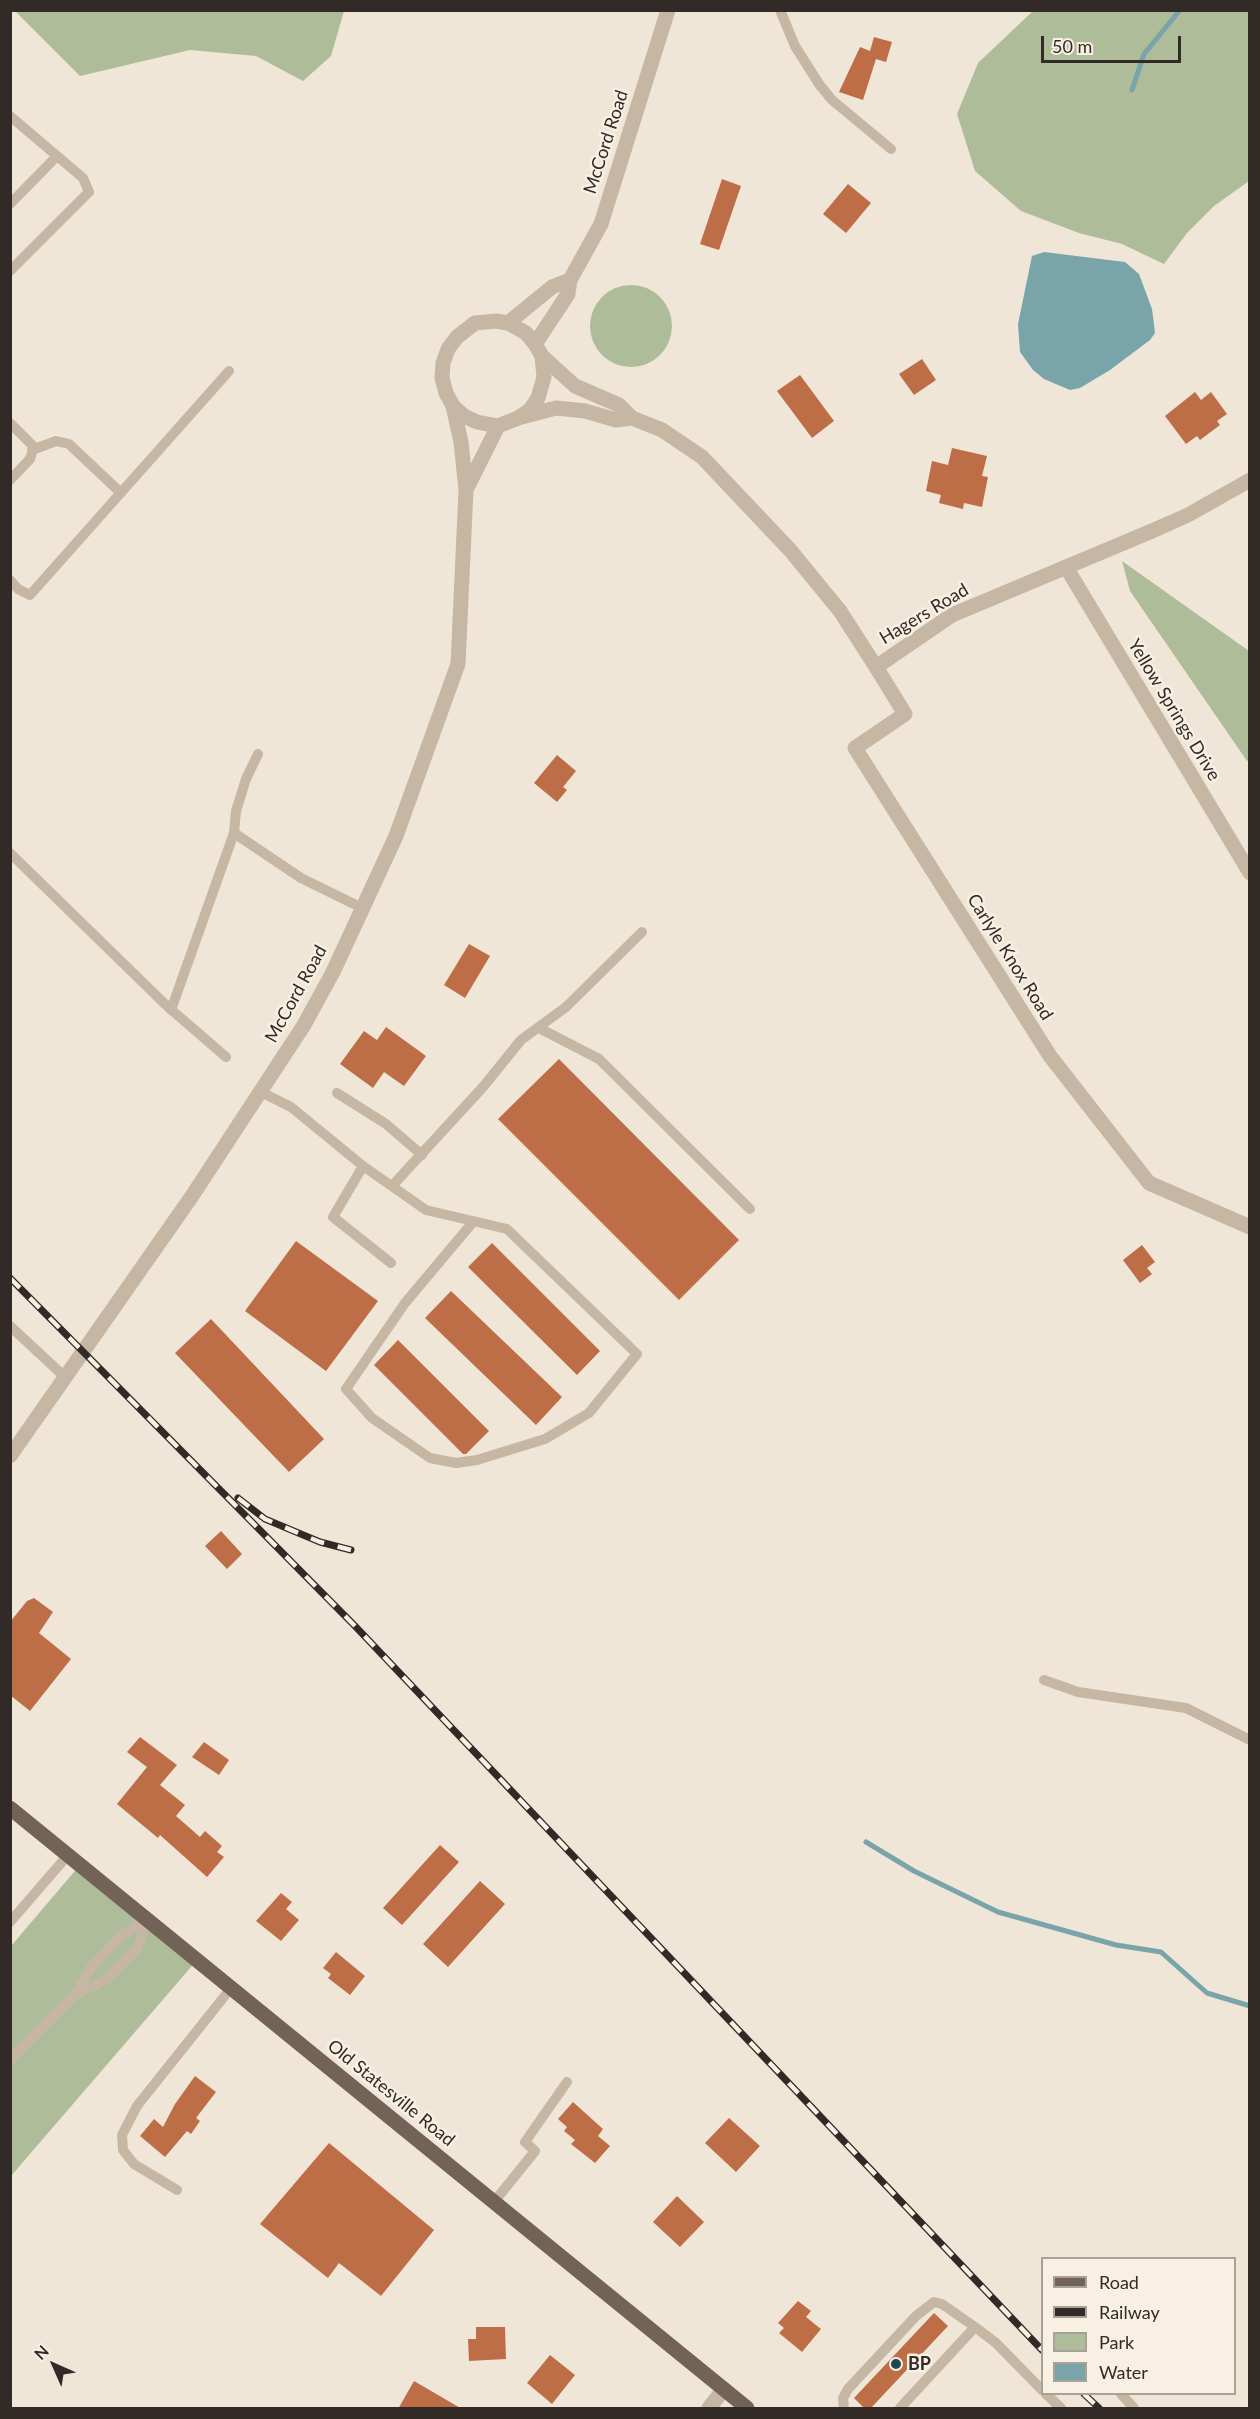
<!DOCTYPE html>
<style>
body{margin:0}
#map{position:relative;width:1260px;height:2419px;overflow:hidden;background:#efe6d8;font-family:Lato,sans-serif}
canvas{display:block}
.frame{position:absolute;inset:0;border:12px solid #322a26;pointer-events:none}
.legend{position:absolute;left:1041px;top:2257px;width:195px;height:138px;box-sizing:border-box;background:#f7f0e3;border:2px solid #a8a197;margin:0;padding:8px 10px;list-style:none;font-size:18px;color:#322a26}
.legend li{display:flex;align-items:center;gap:12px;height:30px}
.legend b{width:30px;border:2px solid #a8a197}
.north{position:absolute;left:24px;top:2335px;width:60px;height:60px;-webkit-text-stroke:4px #f7f0e3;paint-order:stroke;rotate:315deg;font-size:16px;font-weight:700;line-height:24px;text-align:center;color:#322a26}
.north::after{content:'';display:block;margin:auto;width:21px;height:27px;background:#322a26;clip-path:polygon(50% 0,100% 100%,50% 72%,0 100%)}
.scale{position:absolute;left:1041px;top:36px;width:140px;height:27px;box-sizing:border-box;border:3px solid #322a26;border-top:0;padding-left:8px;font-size:18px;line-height:21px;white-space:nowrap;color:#322a26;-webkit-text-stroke:4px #f7f0e3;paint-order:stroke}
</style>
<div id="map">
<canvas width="1260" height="2419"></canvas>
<div class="frame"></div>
<ul class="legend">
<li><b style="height:8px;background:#736357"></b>Road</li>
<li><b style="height:8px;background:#322a26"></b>Railway</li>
<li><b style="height:16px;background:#aebc99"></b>Park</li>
<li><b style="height:16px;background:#79a4aa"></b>Water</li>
</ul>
<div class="north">N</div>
<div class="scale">50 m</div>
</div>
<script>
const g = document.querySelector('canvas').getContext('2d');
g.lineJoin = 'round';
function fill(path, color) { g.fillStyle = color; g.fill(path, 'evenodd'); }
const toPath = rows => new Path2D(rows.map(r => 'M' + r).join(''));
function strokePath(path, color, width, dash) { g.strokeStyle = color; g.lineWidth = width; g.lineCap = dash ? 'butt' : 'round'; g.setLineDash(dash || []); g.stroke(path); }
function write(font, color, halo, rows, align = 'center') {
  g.font = font + ' Lato,sans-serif'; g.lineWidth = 5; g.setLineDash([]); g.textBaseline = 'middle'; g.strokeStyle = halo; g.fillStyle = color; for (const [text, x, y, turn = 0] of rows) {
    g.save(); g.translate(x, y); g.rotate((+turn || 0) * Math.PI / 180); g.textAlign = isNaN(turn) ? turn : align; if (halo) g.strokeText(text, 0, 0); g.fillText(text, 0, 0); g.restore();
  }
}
const green = toPath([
 [15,11,344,11,331,56,303,81,256,56,190,50,80,76],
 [1033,11,1249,11,1249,181,1214,206,1187,233,1164,264,1122,244,1079,233,1021,211,975,171,957,114,978,63],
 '590 326a41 41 0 1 1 82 0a41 41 0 1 1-82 0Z',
 [1122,561,1249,651,1249,760,1247,761,1130,591],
 [80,1865,197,1960,11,2176,11,1946]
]);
const water = toPath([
 [1044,252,1125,262,1139,274,1152,309,1155,333,1150,340,1110,370,1080,388,1070,390,1044,379,1033,370,1020,352,1018,324,1032,256]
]);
const stream = toPath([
 [1132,90,1144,54,1180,10],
 [866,1842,914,1871,998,1912,1116,1945,1161,1952,1207,1993,1250,2006]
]);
const building = toPath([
 [874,37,892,42,886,62,876,59,863,100,839,92,860,47,870,51],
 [722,179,741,186,719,250,700,244],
 [848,184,871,203,846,233,823,214],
 [922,359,936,380,914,395,899,374],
 [800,375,834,421,812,438,777,391],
 [1195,392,1201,400,1211,392,1227,414,1217,421,1220,425,1200,440,1197,436,1186,444,1165,416],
 [952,448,987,456,982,476,988,477,982,507,964,503,963,509,939,503,941,495,926,491,932,461,948,465],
 [557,755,576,771,563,787,567,790,557,802,534,783],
 [469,944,490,956,465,998,444,985],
 [386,1027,426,1056,404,1086,384,1072,373,1088,340,1064,364,1031,377,1040],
 [559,1059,739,1240,679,1300,498,1119],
 [296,1241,378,1301,326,1371,245,1311],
 [492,1243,600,1351,577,1375,468,1267],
 [1142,1245,1155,1262,1147,1268,1152,1274,1140,1283,1123,1260],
 [451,1291,562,1397,536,1425,425,1318],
 [211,1319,324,1439,289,1472,175,1353],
 [398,1340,489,1431,466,1454,463,1454,374,1365],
 [221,1531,242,1554,227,1569,205,1546],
 [34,1598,53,1612,39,1633,71,1659,30,1711,10,1695,10,1622,27,1601],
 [140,1737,177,1765,160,1785,185,1805,176,1816,200,1837,205,1831,222,1846,217,1852,224,1857,207,1877,160,1835,158,1838,117,1804,147,1767,127,1752],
 [204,1742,229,1760,219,1775,192,1757],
 [440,1845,459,1862,402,1925,383,1908],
 [480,1881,505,1904,448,1967,423,1944],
 [281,1893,292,1902,286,1909,299,1920,281,1941,256,1921],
 [336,1952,365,1976,350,1995,328,1978,331,1974,323,1968],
 [195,2076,216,2092,196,2118,200,2121,191,2134,187,2131,165,2157,140,2136,154,2119,163,2127,175,2104],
 [573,2102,603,2129,598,2136,610,2146,595,2163,571,2144,575,2140,564,2131,567,2127,558,2119],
 [729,2118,760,2146,736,2172,705,2143],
 [329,2143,434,2230,381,2296,339,2263,328,2278,260,2224],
 [677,2196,704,2222,680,2247,653,2222],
 [798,2301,811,2311,806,2317,821,2329,802,2352,779,2333,784,2328,778,2323],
 [934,2313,948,2326,870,2409,865,2409,854,2398],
 [476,2327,505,2327,506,2359,469,2361,468,2339,476,2339],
 [550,2355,575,2375,552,2404,527,2383],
 [414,2381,462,2409,398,2409]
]);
const service = toPath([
 [780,10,795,46,819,84,832,100,891,149],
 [10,116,83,178,89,192,10,271],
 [10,204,57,156],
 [10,423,34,447,30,459,10,480],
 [32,450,56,441,69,444,121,493],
 [10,580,18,589,30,595,229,371],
 [234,833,301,878,362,908],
 [10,853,167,1006,226,1057],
 [171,1010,234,833,236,811,246,779,258,754],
 [539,1028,599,1059,750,1209],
 [261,1092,291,1107,363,1166,426,1210,507,1229,637,1354,589,1413,545,1439,477,1460,456,1463,430,1458,372,1418,346,1389,405,1303,473,1222],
 [337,1093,386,1124,422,1155],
 [363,1166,333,1217,391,1263],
 [392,1186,483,1087,521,1040,566,1007,642,932],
 [10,1326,66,1378],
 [1044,1680,1078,1692,1186,1708,1250,1740],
 [10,1922,68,1855],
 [74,1995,107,1979,138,1948,147,1919],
 [10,2060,74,1996,92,1966,120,1937,147,1919],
 [177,2190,134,2164,123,2150,122,2135,137,2106,231,1988],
 [494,2202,535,2151,525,2142,567,2082],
 [1046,2394,1061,2408],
 [1121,2394,1134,2408],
 [844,2408,843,2398,848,2389,916,2316,934,2302,942,2304,975,2327],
 [900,2408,975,2327,996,2343,1042,2390]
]);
const minor = toPath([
 [542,356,575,386,619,405,632,418,662,430,702,457,790,550,840,611,876,667,952,615,1152,531,1188,515,1250,480],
 [518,418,556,408,585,411,616,420,632,418],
 [1066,567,1250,873],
 [876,667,905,714,855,748,1050,1056,1149,1183,1250,1227],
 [709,2408,724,2389]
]);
const tertiary = toPath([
 [496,321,508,323,526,333,535,344,542,356,544,377,538,398,530,410,518,418,498,426,477,422,464,416,453,406,446,393,442,378,443,363,448,349,457,337,475,323,496,321],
 [508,323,552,287,570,280],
 [535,344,568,294,570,280,601,224,668,10],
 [466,490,498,426],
 [10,1456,192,1196,304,1025,333,972,396,836,458,664,466,490,461,442,453,406]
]);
const primary = toPath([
 [10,1808,747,2408]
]);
const rail = toPath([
 [10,1278,355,1626,1042,2350],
 [238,1498,265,1519,320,1542,351,1550],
 [1084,2394,1099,2408]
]);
const markers = [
 [896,2364,6,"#1e4950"]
];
const streetNames = [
 ["McCord Road",606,142,-72],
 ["Hagers Road",924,614,-31],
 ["Yellow Springs Drive",1174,710,59],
 ["Carlyle Knox Road",1010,957,58],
 ["McCord Road",296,994,-61],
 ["Old Statesville Road",391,2093,39]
];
const poiNames = [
 ["BP",908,2364]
];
fill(green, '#aebc99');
fill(water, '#79a4aa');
strokePath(stream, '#79a4aa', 5);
fill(building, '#be6e46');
strokePath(service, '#c6b7a5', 10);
strokePath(minor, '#c6b7a5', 15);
strokePath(tertiary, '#c6b7a5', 15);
strokePath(primary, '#736357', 15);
strokePath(rail, '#322a26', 7);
strokePath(rail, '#f7f0e3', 4.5, [14]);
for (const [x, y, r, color] of markers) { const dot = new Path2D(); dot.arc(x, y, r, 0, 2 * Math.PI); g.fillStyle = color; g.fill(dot); strokePath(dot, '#f7f0e3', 2); }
write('18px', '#322a26', '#f7f0e3', streetNames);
write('bold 18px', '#322a26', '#f7f0e3', poiNames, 'left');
</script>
